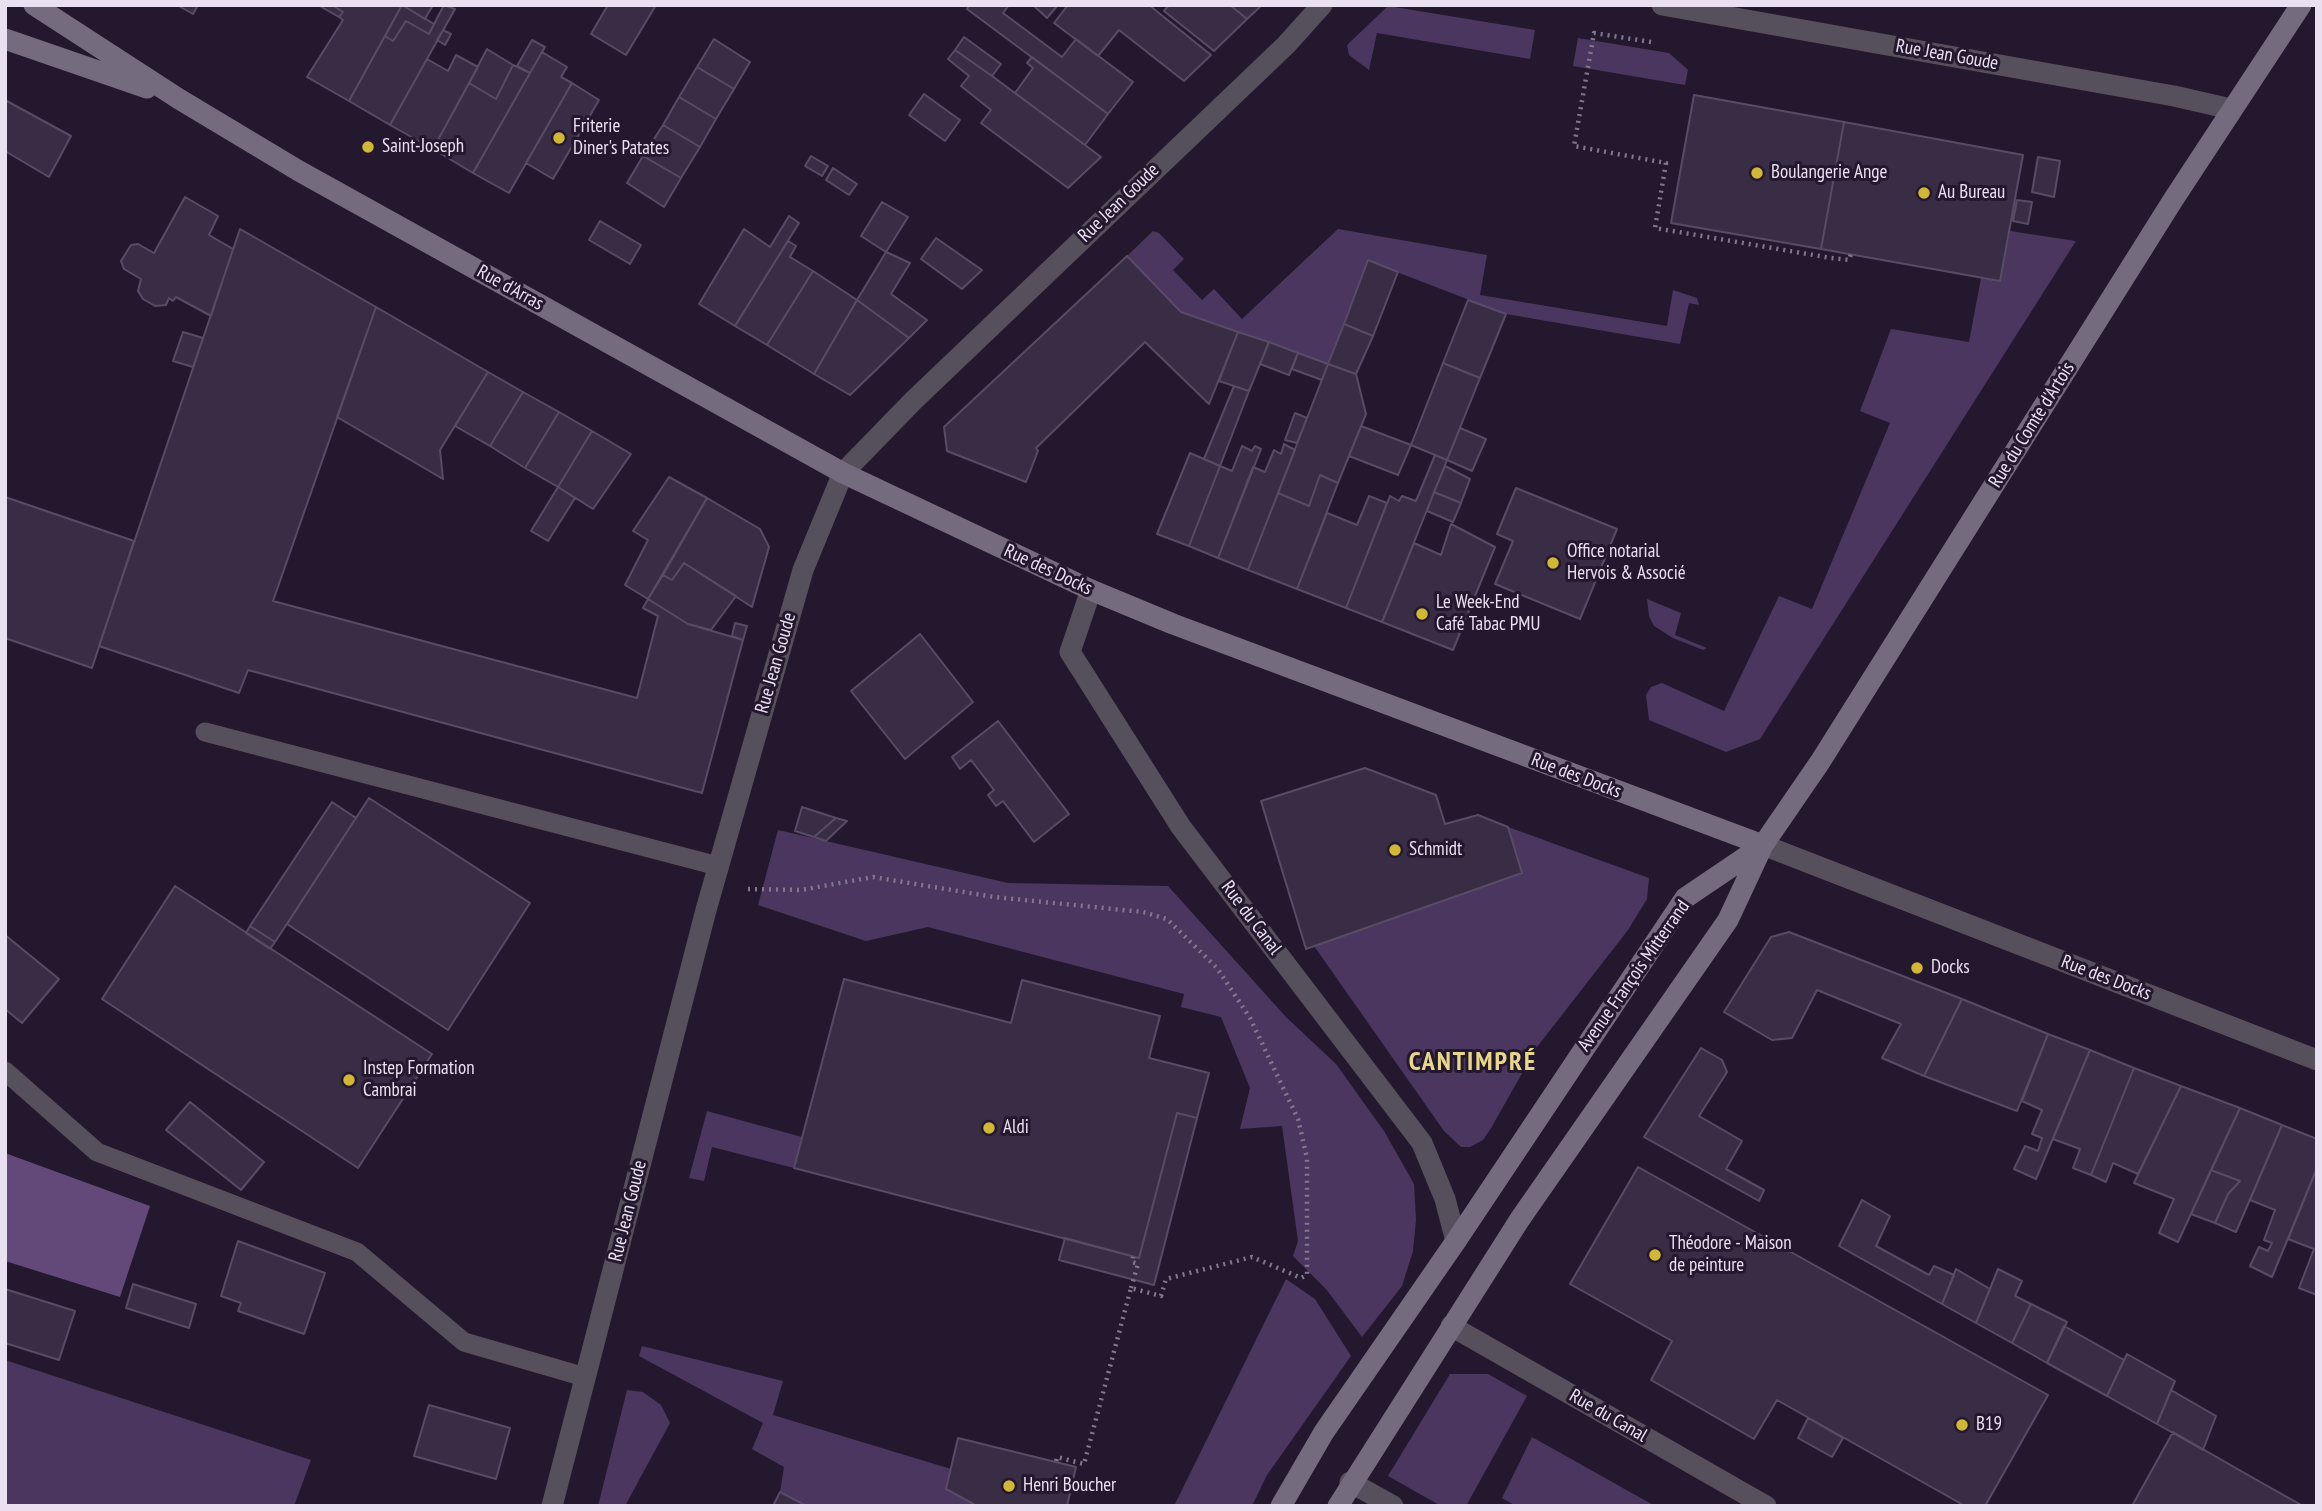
<!DOCTYPE html>
<meta charset="utf-8">
<style>
body{margin:0}
#map{position:relative;width:2322px;height:1511px;overflow:hidden;background:#24182f;font-family:"PT Sans Narrow",sans-serif}
canvas{display:block}
.frame{position:absolute;inset:0;border:7px solid #e9e1f2;pointer-events:none}
</style>
<div id="map">
<canvas width="2322" height="1511"></canvas>
<div class="frame"></div>
</div>
<script>
const g = document.querySelector('canvas').getContext('2d');
g.lineJoin = 'round';
function fill(path, color) { g.fillStyle = color; g.fill(path, 'evenodd'); }
const toPath = rows => new Path2D(rows.map(r => 'M' + r).join(''));
function strokePath(path, color, width, dash) { g.strokeStyle = color; g.lineWidth = width; g.lineCap = dash ? 'butt' : 'round'; g.setLineDash(dash || []); g.stroke(path); }
function write(font, color, halo, rows, align = 'center') {
  g.font = font + ' "PT Sans Narrow",sans-serif'; g.lineWidth = 6; g.setLineDash([]); g.textBaseline = 'middle'; g.strokeStyle = halo; g.fillStyle = color; for (const [text, x, y, turn = 0] of rows) {
    g.save(); g.translate(x, y); g.rotate((+turn || 0) * Math.PI / 180); g.textAlign = isNaN(turn) ? turn : align; if (halo) g.strokeText(text, 0, 0); g.fillText(text, 0, 0); g.restore();
  }
}
const green = toPath([
 [1388,6,1535,30,1530,59,1377,33,1369,70,1349,55,1347,45],
 [1578,38,1669,53,1688,70,1685,85,1573,66],
 [1338,229,1487,255,1480,295,1667,326,1673,290,1697,298,1699,305,1689,303,1680,344,1506,314,1368,261,1328,364,1181,312,1127,256,1153,231,1159,233,1184,259,1173,270,1202,300,1214,289,1242,319],
 [2010,231,2076,241,1760,739,1726,752,1649,720,1646,695,1651,687,1662,683,1724,711,1779,596,1812,609,1890,423,1860,411,1891,329,1969,342,1981,278,2000,281],
 [1647,599,1681,613,1675,635,1707,648,1703,650,1673,638,1654,626,1649,616],
 [1508,827,1649,878,1647,899,1628,930,1537,1047,1491,1128,1483,1140,1470,1147,1461,1147,1444,1131,1314,946,1521,872],
 [778,830,1008,883,1168,886,1286,1017,1336,1064,1384,1131,1414,1184,1416,1220,1413,1251,1402,1286,1362,1337,1326,1289,1293,1256,1298,1241,1282,1126,1240,1129,1250,1088,1221,1017,1181,1007,1184,994,928,927,866,941,758,905],
 [707,1111,802,1137,794,1168,712,1147,704,1181,689,1178],
 [1286,1279,1315,1299,1351,1356,1267,1475,1252,1506,1174,1506],
 [642,1346,783,1381,773,1415,951,1469,946,1489,977,1506,807,1506,780,1492,784,1467,752,1449,763,1423,639,1356],
 [5,1360,311,1460,294,1506,5,1506],
 [1450,1374,1488,1374,1527,1396,1466,1506,1441,1506,1388,1476],
 [627,1390,643,1392,661,1405,670,1423,625,1506,598,1506],
 [1532,1437,1655,1506,1516,1506,1502,1498]
]);
const forest = toPath([
 [5,1153,150,1206,120,1297,5,1261]
]);
const building = toPath([
 [177,5,198,5,193,14,177,5],
 [318,5,332,5,343,12,339,17,318,5],
 [402,5,349,101,307,77,343,20,339,17,343,12,332,5,402,5],
 [402,5,433,5,425,19,402,5],
 [402,5,434,24,429,34,406,21,393,41,385,36,402,5],
 [444,5,455,9,390,125,349,101,385,36,393,41,406,21,429,34,444,5],
 [608,5,656,5,626,55,591,34,608,5],
 [969,5,1009,5,1003,13,1062,57,1076,39,1133,82,1108,114,967,9,969,5],
 [1033,5,1056,5,1057,6,1047,18,1033,5],
 [1068,5,1149,5,1211,55,1184,81,1119,30,1098,56,1054,23,1068,5],
 [1169,5,1230,5,1247,19,1214,51,1164,11,1169,5],
 [1230,5,1262,5,1247,19,1230,5],
 [443,30,451,34,445,45,437,40,443,30],
 [964,37,1001,64,992,76,955,50,964,37],
 [714,39,750,62,734,89,697,67,714,39],
 [532,40,545,47,530,73,517,66,532,40],
 [487,49,513,65,496,99,469,83,487,49],
 [955,50,992,76,1101,157,1068,188,981,123,991,110,961,86,969,76,948,59,955,50],
 [542,52,567,67,561,77,572,83,509,193,473,173,542,52],
 [456,55,478,67,433,149,390,125,427,59,448,71,456,55],
 [1032,57,1108,114,1085,145,1015,93,1033,68,1027,63,1032,57],
 [513,65,530,73,473,173,433,149,469,83,496,99,513,65],
 [697,67,734,89,716,119,679,97,697,67],
 [572,83,599,100,553,179,526,163,572,83],
 [924,94,960,120,945,141,909,115,924,94],
 [1694,95,1844,122,1821,249,1671,223,1694,95],
 [679,97,716,119,700,147,663,125,679,97],
 [5,100,71,136,49,177,5,151,5,100],
 [1844,122,2023,155,2000,281,1821,249,1844,122],
 [663,125,700,147,681,178,643,156,663,125],
 [643,156,681,178,664,207,627,183,643,156],
 [811,156,828,166,822,176,805,166,811,156],
 [2038,157,2060,161,2054,197,2032,192,2038,157],
 [833,168,857,184,849,195,826,180,833,168],
 [185,197,218,216,209,235,233,249,211,316,176,297,173,301,169,298,166,305,155,306,143,299,138,291,141,279,124,269,121,261,131,245,138,244,154,253,185,197],
 [2017,200,2032,202,2028,224,2013,221,2017,200],
 [882,202,908,217,886,252,861,236,882,202],
 [789,216,799,223,735,326,699,304,744,229,770,247,789,216],
 [600,221,641,245,630,264,589,240,600,221],
 [240,229,376,307,273,601,637,698,658,616,643,608,648,599,688,624,743,640,702,793,248,670,239,693,99,646,240,229],
 [936,238,982,270,962,289,921,259,936,238],
 [788,241,796,246,790,257,813,271,767,345,735,326,788,241],
 [886,252,910,263,891,294,927,320,909,338,857,300,886,252],
 [1127,256,1181,312,1238,332,1209,404,1145,342,1036,448,1038,451,1026,482,947,451,944,427,1127,256],
 [1368,260,1398,272,1373,336,1344,324,1368,260],
 [813,271,857,300,814,374,767,345,813,271],
 [857,300,909,338,850,395,814,374,857,300],
 [1468,300,1506,314,1480,378,1443,363,1468,300],
 [376,307,488,372,440,450,443,479,337,417,376,307],
 [1344,324,1373,336,1356,374,1328,364,1344,324],
 [183,332,203,338,193,367,173,361,183,332],
 [1238,332,1269,342,1249,391,1219,381,1238,332],
 [1269,342,1298,353,1289,375,1260,364,1269,342],
 [1298,353,1328,364,1322,380,1292,369,1298,353],
 [1443,363,1480,378,1447,460,1411,445,1443,363],
 [1328,364,1356,374,1366,414,1338,483,1320,475,1309,506,1278,493,1328,364],
 [488,372,523,392,490,446,455,426,488,372],
 [1234,386,1249,391,1220,466,1204,459,1234,386],
 [523,392,559,412,525,468,490,446,523,392],
 [559,412,592,431,558,487,525,468,559,412],
 [1295,413,1307,418,1297,443,1285,440,1295,413],
 [1361,426,1411,445,1398,475,1349,456,1361,426],
 [1460,428,1486,439,1472,471,1447,460,1460,428],
 [592,431,631,454,593,509,558,487,592,431],
 [1284,444,1295,450,1248,570,1218,558,1253,467,1265,472,1274,450,1281,454,1284,444],
 [1242,446,1252,451,1255,446,1261,449,1218,558,1189,546,1220,466,1232,471,1242,446],
 [1190,453,1220,466,1189,546,1157,534,1190,453],
 [1435,455,1447,460,1382,622,1346,608,1390,496,1399,501,1402,496,1416,501,1435,455],
 [1445,466,1470,479,1461,503,1434,492,1445,466],
 [1320,475,1338,483,1297,589,1248,570,1278,493,1309,506,1320,475],
 [669,477,707,498,648,599,625,585,648,540,633,531,669,477],
 [558,487,575,498,548,541,531,531,558,487],
 [1516,488,1617,529,1580,619,1495,584,1513,541,1497,534,1516,488],
 [1434,492,1461,503,1453,522,1427,511,1434,492],
 [1369,496,1387,503,1346,608,1297,589,1327,513,1357,525,1369,496],
 [5,497,134,541,92,668,5,638,5,497],
 [707,498,760,529,769,547,752,607,684,563,672,580,663,575,707,498],
 [1451,524,1495,547,1453,650,1382,622,1414,543,1441,555,1451,524],
 [684,563,736,596,711,630,688,624,648,599,663,575,672,580,684,563],
 [735,623,747,626,743,640,732,636,735,623],
 [920,634,973,702,905,759,851,691,920,634],
 [998,721,1069,814,1034,842,1003,801,996,806,988,795,994,790,971,760,960,769,952,757,998,721],
 [1365,768,1436,795,1445,824,1478,815,1508,827,1522,873,1306,949,1261,801,1365,768],
 [369,798,530,903,448,1030,287,924,369,798],
 [332,802,356,818,275,942,250,926,332,802],
 [802,807,836,818,814,837,795,831,802,807],
 [836,818,847,821,826,841,814,837,836,818],
 [175,886,432,1054,358,1168,102,999,175,886],
 [250,926,275,942,270,949,246,933,250,926],
 [1789,932,1962,999,1924,1076,1882,1058,1901,1024,1817,990,1792,1038,1772,1040,1724,1012,1771,937,1789,932],
 [5,935,59,979,22,1023,5,1009,5,935],
 [844,979,1011,1023,1022,980,1160,1016,1149,1058,1209,1073,1197,1118,1177,1113,1139,1258,794,1168,844,979],
 [1962,999,2048,1034,2017,1111,1924,1076,1962,999],
 [2048,1034,2090,1050,2036,1179,2014,1169,2025,1146,2038,1151,2042,1138,2032,1134,2042,1110,2022,1101,2048,1034],
 [1701,1048,1722,1060,1727,1072,1699,1116,1742,1141,1726,1169,1764,1190,1759,1201,1644,1137,1701,1048],
 [2090,1050,2134,1068,2091,1175,2073,1168,2080,1149,2053,1139,2090,1050],
 [2134,1068,2181,1086,2138,1174,2113,1163,2106,1182,2091,1175,2134,1068],
 [2181,1086,2240,1108,2178,1242,2159,1233,2174,1199,2134,1183,2181,1086],
 [190,1102,264,1162,241,1190,166,1130,190,1102],
 [2240,1108,2282,1125,2236,1232,2215,1223,2228,1194,2240,1181,2211,1170,2240,1108],
 [1177,1113,1197,1118,1154,1285,1059,1260,1065,1238,1139,1258,1177,1113],
 [2282,1125,2317,1139,2317,1168,2272,1277,2250,1266,2259,1247,2268,1251,2272,1243,2264,1240,2275,1210,2250,1200,2282,1125],
 [1638,1167,2048,1395,1985,1506,1965,1506,1777,1400,1754,1439,1651,1380,1672,1341,1570,1284,1638,1167],
 [2317,1168,2317,1295,2299,1288,2314,1249,2288,1239,2317,1168],
 [2211,1170,2240,1181,2228,1194,2215,1223,2191,1214,2211,1170],
 [1862,1200,1890,1216,1876,1246,1929,1275,1934,1266,1954,1275,1942,1304,1839,1246,1862,1200],
 [238,1241,325,1273,304,1334,238,1311,241,1303,221,1296,238,1241],
 [1956,1269,1990,1289,1976,1323,1942,1304,1956,1269],
 [1998,1269,2022,1281,2015,1296,2031,1304,2012,1343,1976,1323,1998,1269],
 [133,1284,196,1304,189,1328,126,1308,133,1284],
 [5,1289,75,1311,59,1360,5,1343,5,1289],
 [2031,1304,2067,1322,2047,1363,2012,1343,2031,1304],
 [2064,1326,2124,1360,2107,1396,2047,1363,2064,1326],
 [2127,1354,2175,1381,2157,1424,2107,1396,2127,1354],
 [2171,1390,2216,1416,2203,1450,2157,1424,2171,1390],
 [429,1405,510,1428,496,1479,414,1456,429,1405],
 [1808,1418,1843,1438,1832,1457,1798,1438,1808,1418],
 [2173,1432,2255,1479,2303,1506,2132,1506,2173,1432],
 [958,1438,1076,1467,1067,1506,977,1506,946,1489,958,1438],
 [780,1492,807,1506,773,1506,780,1492]
]);
const path = toPath([
 [1651,42,1594,33,1574,146,1666,163,1655,228,1831,258,1849,260,1851,254],
 [748,889,801,890,873,877,994,897,1143,912,1167,919,1217,968,1250,1018,1298,1119,1307,1158,1307,1275,1301,1278,1252,1257,1166,1279,1161,1296,1131,1288,1084,1464,1057,1457,1056,1462],
 [1131,1288,1138,1264,1132,1262,1133,1257]
]);
const lane = toPath([
 [205,732,718,866],
 [5,1071,97,1152,357,1252,464,1342,585,1377]
]);
const street = toPath([
 [1662,5,2174,96,2231,109],
 [1091,590,1070,652,1181,827,1422,1143,1445,1199,1456,1241],
 [1763,845,2317,1060],
 [1451,1326,1766,1506],
 [1350,1482,1393,1506],
 [552,1506,706,910,803,570,843,473,913,401,1286,45,1322,5]
]);
const secondary = toPath([
 [34,5,179,99,299,171,843,473,1091,590,1173,624,1763,845],
 [5,39,147,88],
 [1281,1506,1324,1432,1456,1241,1685,898,1762,846],
 [1338,1506,1520,1219,1728,920,1763,845,1820,762,2173,200,2301,5]
]);
const markers = [
 [559,138,7,"#d1b736"],
 [368,147,7,"#d1b736"],
 [1757,173,7,"#d1b736"],
 [1924,193,7,"#d1b736"],
 [1553,563,7,"#d1b736"],
 [1422,614,7,"#d1b736"],
 [1395,850,7,"#d1b736"],
 [1917,968,7,"#d1b736"],
 [349,1080,7,"#d1b736"],
 [989,1128,7,"#d1b736"],
 [1655,1255,7,"#d1b736"],
 [1962,1425,7,"#d1b736"],
 [1009,1486,7,"#d1b736"]
];
const streetNames = [
 ["Rue Jean Goude",1947,55,10],
 ["Rue Jean Goude",1119,203,-44],
 ["Rue d'Arras",510,288,29],
 ["Rue du Comte d'Artois",2032,425,-58],
 ["Rue des Docks",1048,570,25],
 ["Rue Jean Goude",776,663,-74],
 ["Rue des Docks",1576,776,21],
 ["Rue du Canal",1251,918,53],
 ["Avenue François Mitterrand",1634,976,-55],
 ["Rue des Docks",2106,978,21],
 ["Rue Jean Goude",628,1211,-76],
 ["Rue du Canal",1608,1416,30]
];
const poiNames = [
 ["Friterie",573,127],
 ["Diner's Patates",573,149],
 ["Saint-Joseph",382,147],
 ["Boulangerie Ange",1771,173],
 ["Au Bureau",1938,193],
 ["Office notarial",1567,552],
 ["Hervois & Associé",1567,574],
 ["Le Week-End",1436,603],
 ["Café Tabac PMU",1436,625],
 ["Schmidt",1409,850],
 ["Docks",1931,968],
 ["Instep Formation",363,1069],
 ["Cambrai",363,1091],
 ["Aldi",1003,1128],
 ["Théodore - Maison",1669,1244],
 ["de peinture",1669,1266],
 ["B19",1976,1425],
 ["Henri Boucher",1023,1486]
];
const districtNames = [
 ["CANTIMPRÉ",1473,1063]
];
fill(green, '#4b365f');
fill(forest, '#624979');
fill(building, '#392c45');
strokePath(building, '#584b66', 2);
strokePath(path, '#83798d', 4.5, [2, 5]);
strokePath(lane, '#55505c', 19);
strokePath(street, '#55505c', 21);
strokePath(secondary, '#756b7f', 21);
for (const [x, y, r, color] of markers) { const dot = new Path2D(); dot.arc(x, y, r, 0, 2 * Math.PI); g.fillStyle = color; g.fill(dot); strokePath(dot, '#24182f', 2.5); }
write('19px', '#e9e1f2', '#24182f', streetNames);
write('19px', '#e9e1f2', '#24182f', poiNames, 'left');
g.letterSpacing = '2px';
write('bold 26px', '#e8d789', '#24182f', districtNames);
g.letterSpacing = '0px';
</script>
